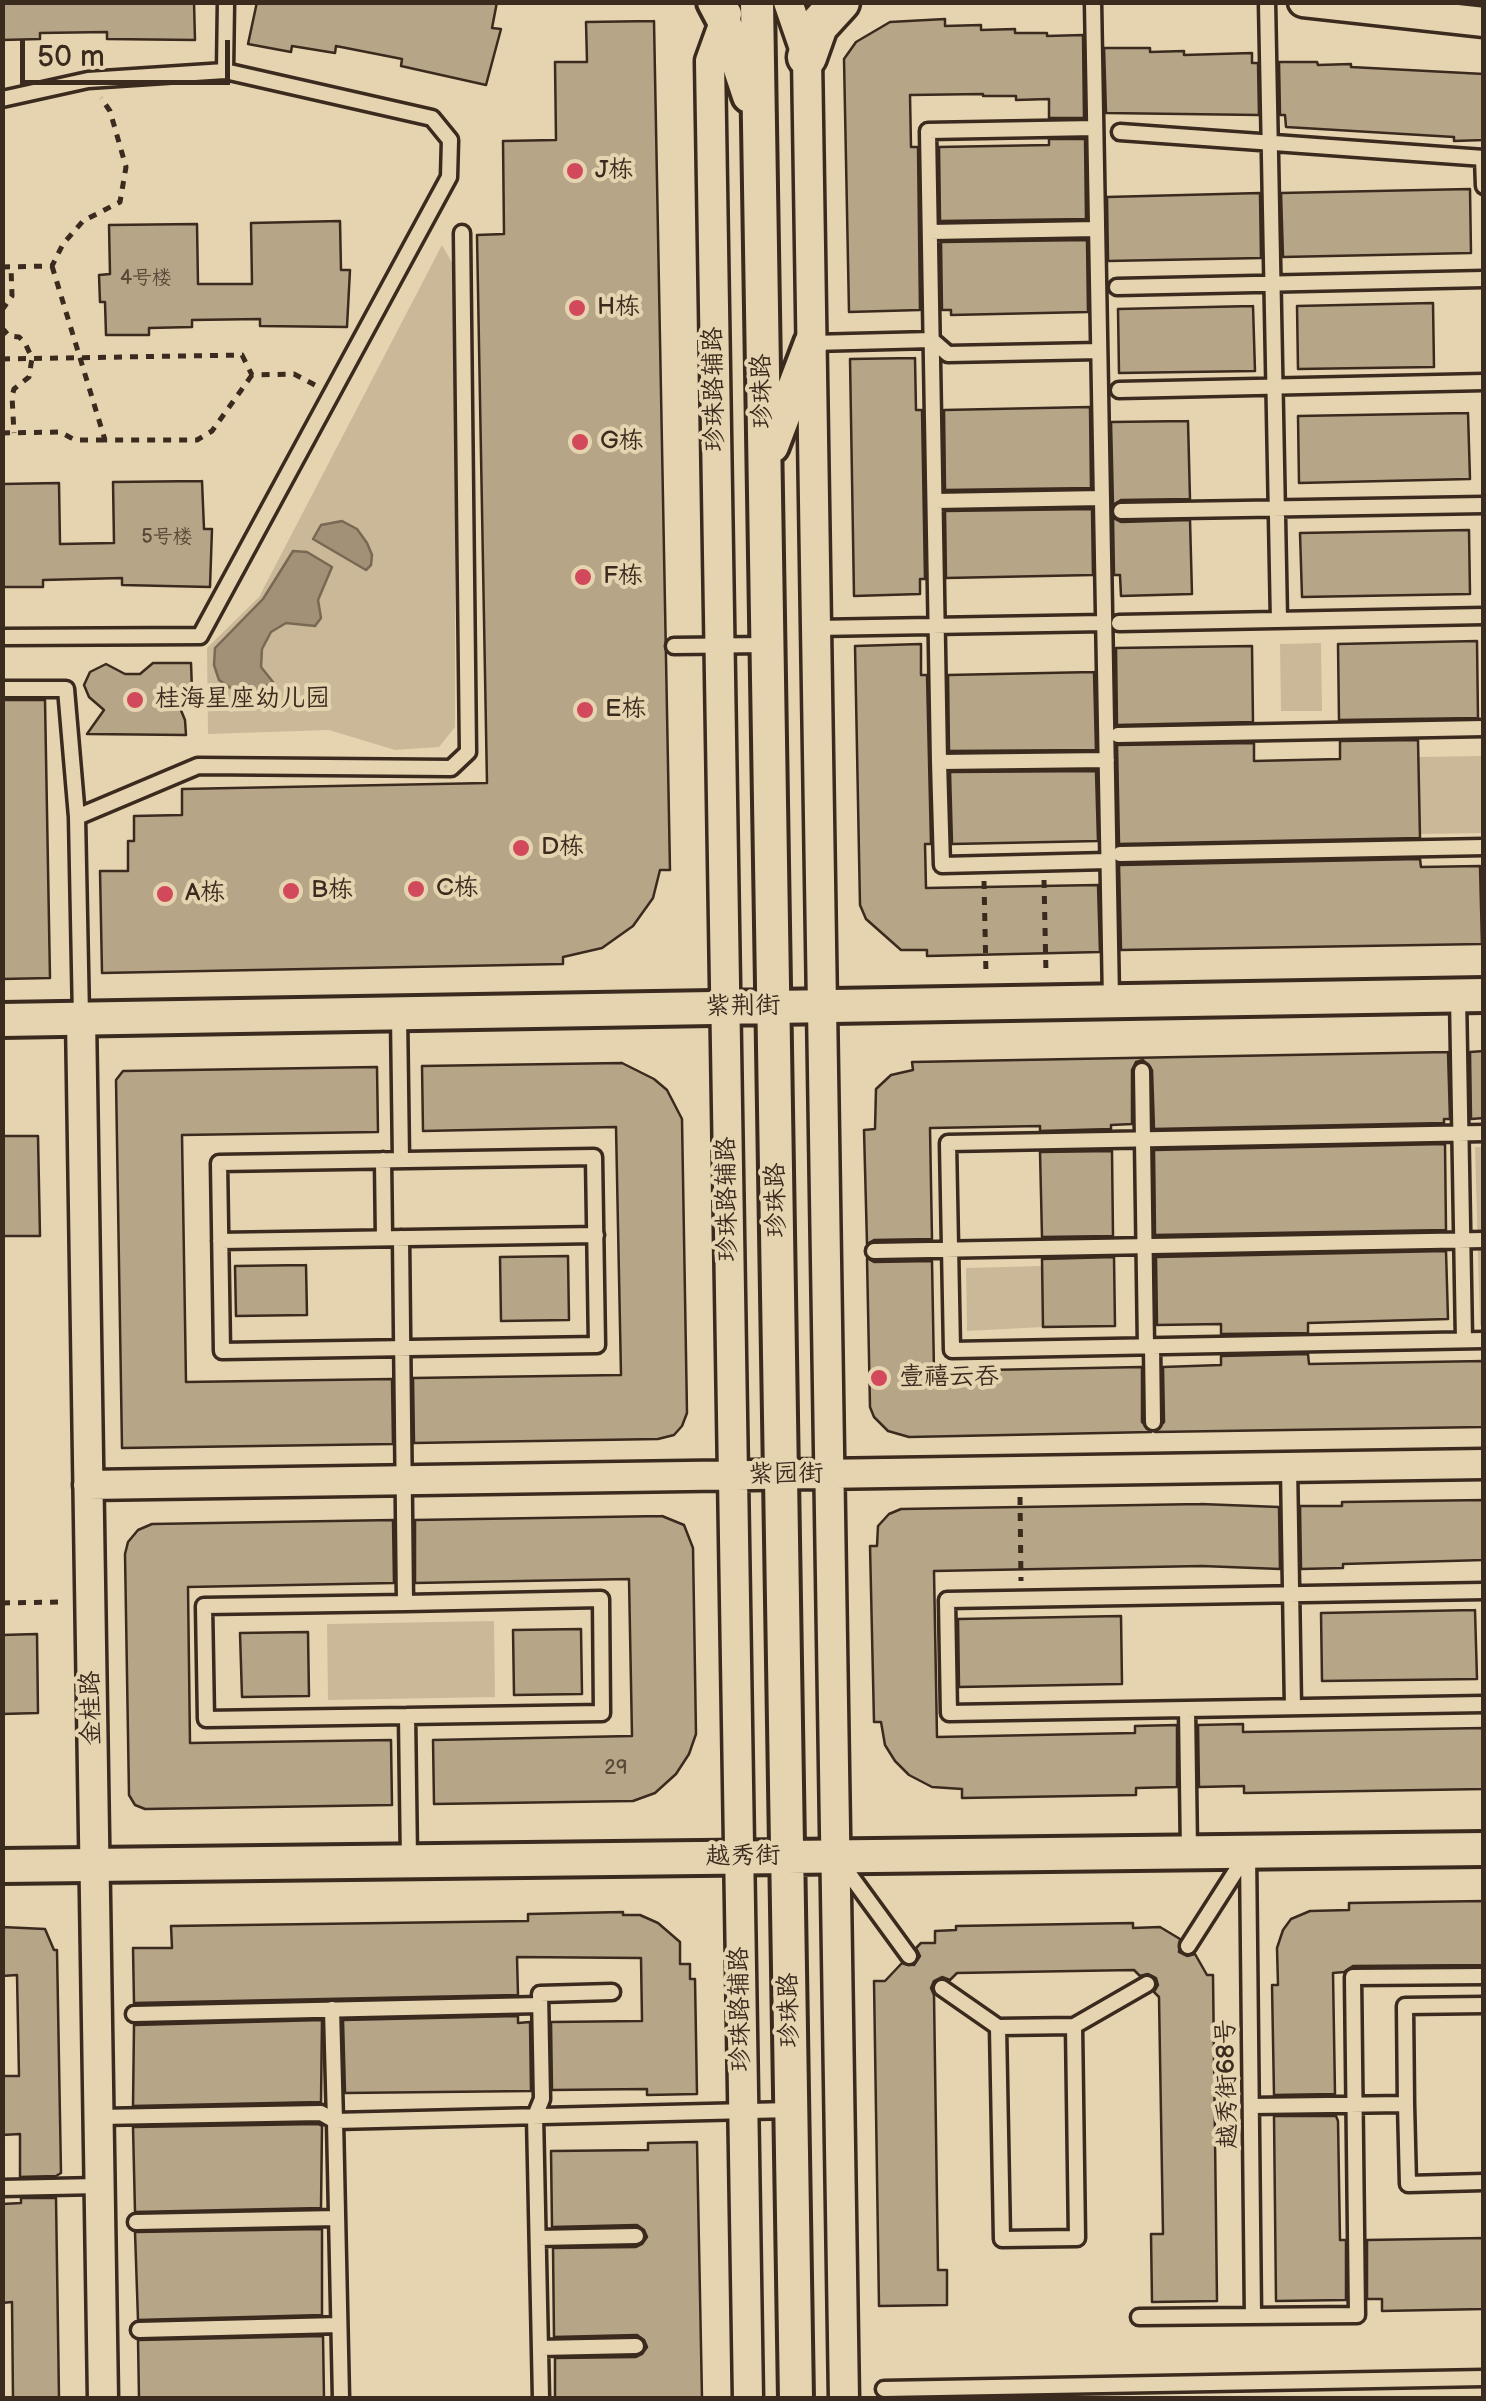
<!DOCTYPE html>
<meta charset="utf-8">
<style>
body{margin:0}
#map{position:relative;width:1486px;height:2401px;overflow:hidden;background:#e6d4b1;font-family:"Balsamiq Sans",sans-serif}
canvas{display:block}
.frame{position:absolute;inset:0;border:5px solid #3b2a1e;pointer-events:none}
.scale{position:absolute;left:20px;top:40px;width:210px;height:45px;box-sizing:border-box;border:5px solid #3b2a1e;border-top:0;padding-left:12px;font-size:30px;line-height:35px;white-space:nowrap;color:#3b2a1e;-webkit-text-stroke:8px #e6d4b1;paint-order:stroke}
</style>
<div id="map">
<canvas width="1486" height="2401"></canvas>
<div class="frame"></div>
<div class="scale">50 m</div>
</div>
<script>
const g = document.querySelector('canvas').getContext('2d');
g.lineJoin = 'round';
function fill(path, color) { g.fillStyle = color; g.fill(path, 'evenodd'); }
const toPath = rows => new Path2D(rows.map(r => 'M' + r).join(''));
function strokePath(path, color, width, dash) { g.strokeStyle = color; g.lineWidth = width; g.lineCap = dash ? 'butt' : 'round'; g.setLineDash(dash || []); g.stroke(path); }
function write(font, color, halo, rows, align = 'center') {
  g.font = font + ' "Balsamiq Sans","LXGW WenKai TC",sans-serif'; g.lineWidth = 8; g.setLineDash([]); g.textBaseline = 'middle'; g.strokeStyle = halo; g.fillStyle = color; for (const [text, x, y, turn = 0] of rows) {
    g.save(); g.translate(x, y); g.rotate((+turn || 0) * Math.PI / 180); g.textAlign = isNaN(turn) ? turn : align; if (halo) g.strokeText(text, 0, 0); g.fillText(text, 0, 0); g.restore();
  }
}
const green = toPath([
 [442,245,455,268,455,727,439,747,395,750,329,730,208,734,207,648,259,597],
 [1321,643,1322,711,1281,711,1280,644],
 [1482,756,1483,833,1420,834,1419,757],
 [1475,1147,1484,1147,1484,1325,1480,1325],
 [1042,1266,1043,1327,967,1331,966,1268],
 [494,1621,495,1697,328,1700,327,1624]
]);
const water = toPath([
 [342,521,357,529,367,543,372,555,371,565,366,570,313,539,321,525,342,521],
 [293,551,307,552,332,567,318,600,321,618,315,626,286,623,271,632,262,649,261,667,273,682,257,691,232,689,219,680,214,665,215,648,263,599,293,551]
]);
const building = toPath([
 [2,2,194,2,195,40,107,39,107,32,40,33,40,39,2,40,2,2],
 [257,2,497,2,492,28,501,29,486,85,401,66,402,59,336,46,335,53,292,46,291,52,248,44,257,2],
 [945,19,945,26,981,25,981,30,1015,29,1015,33,1047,33,1047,36,1083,35,1084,118,1049,118,1049,99,1016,100,1016,96,983,96,983,94,910,95,911,147,918,147,920,310,849,312,844,59,856,42,890,22,945,19],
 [654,21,670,870,660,870,653,898,633,926,602,948,563,957,563,964,102,973,100,871,128,871,128,841,134,841,134,816,182,815,182,789,487,783,477,235,504,234,503,141,556,140,555,62,587,62,586,22,654,21],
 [1104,48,1150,48,1150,52,1184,51,1184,55,1252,53,1252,63,1258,63,1259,115,1106,113,1104,48],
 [1279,62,1317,62,1318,65,1351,64,1351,67,1484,74,1484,140,1454,141,1454,137,1286,127,1285,115,1280,115,1279,62],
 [1049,139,1085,139,1086,219,940,221,939,147,1049,145,1049,139],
 [1470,189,1471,253,1283,257,1281,193,1470,189],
 [1260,193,1261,258,1108,261,1107,197,1260,193],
 [340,221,341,270,350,270,347,327,260,326,260,319,192,320,192,327,149,328,149,335,106,335,105,302,100,302,99,275,110,274,109,225,197,224,198,284,252,284,251,223,340,221],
 [1087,240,1088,312,951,315,951,310,942,310,941,242,1087,240],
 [1433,303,1434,367,1298,369,1297,306,1433,303],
 [1253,306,1255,371,1119,373,1118,309,1253,306],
 [915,358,916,410,922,410,925,579,920,579,920,594,854,596,850,359,915,358],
 [1090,407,1091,488,945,490,944,410,1090,407],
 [1468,413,1470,479,1299,483,1298,416,1468,413],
 [1188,421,1190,499,1121,500,1113,505,1111,422,1188,421],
 [202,481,204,529,212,529,210,587,122,585,122,578,43,580,43,587,2,587,2,484,59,483,60,544,114,543,113,482,202,481],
 [1092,509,1093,575,946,578,945,511,1092,509],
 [1113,518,1121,522,1190,520,1192,594,1121,596,1120,575,1114,575,1113,518],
 [1469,530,1470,594,1302,597,1300,533,1469,530],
 [1477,641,1478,718,1339,720,1338,644,1477,641],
 [921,644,921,675,927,675,931,844,925,844,926,888,1098,885,1100,952,927,956,927,950,901,950,866,919,860,905,855,646,921,644],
 [1252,646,1253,722,1117,725,1116,648,1252,646],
 [153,663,191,663,192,690,173,691,185,720,186,735,87,734,104,710,89,697,84,685,90,672,106,664,125,674,140,674,153,663],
 [1094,672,1096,750,949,751,948,675,1094,672],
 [2,700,45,700,50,978,2,979,2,700],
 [1418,740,1420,838,1119,844,1117,745,1254,743,1254,761,1340,759,1340,741,1418,740],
 [1096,771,1098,841,952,844,950,772,1096,771],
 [1420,859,1421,867,1480,866,1482,944,1121,950,1119,865,1420,859],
 [1484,1051,1484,1118,1471,1119,1470,1052,1484,1051],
 [1448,1052,1450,1119,1444,1119,1444,1123,1154,1129,1152,1070,1143,1060,1136,1062,1132,1070,1132,1124,1111,1125,1111,1129,1040,1131,1040,1126,930,1128,932,1239,874,1240,867,1244,864,1130,875,1129,876,1089,891,1075,913,1070,912,1062,1448,1052],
 [622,1063,654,1079,667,1090,682,1119,687,1413,682,1426,674,1435,658,1439,414,1443,413,1378,621,1375,616,1127,423,1131,422,1066,622,1063],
 [377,1067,378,1132,182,1135,186,1382,392,1379,393,1444,122,1448,116,1080,123,1071,377,1067],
 [2,1136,38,1136,40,1236,2,1236,2,1136],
 [1445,1144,1446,1230,1155,1235,1154,1150,1445,1144],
 [1112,1151,1113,1236,1042,1237,1040,1152,1112,1151],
 [1446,1251,1448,1319,1308,1323,1308,1333,1221,1334,1221,1324,1157,1325,1156,1257,1446,1251],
 [568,1256,569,1320,501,1321,500,1257,568,1256],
 [1114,1257,1115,1326,1043,1327,1042,1259,1114,1257],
 [867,1258,874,1262,932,1261,934,1371,1142,1367,1142,1422,1151,1432,909,1437,888,1431,874,1417,870,1407,867,1258],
 [306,1265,307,1315,236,1316,235,1266,306,1265],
 [1308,1354,1309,1364,1484,1361,1484,1427,1155,1432,1164,1422,1163,1367,1221,1365,1221,1356,1308,1354],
 [1484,1500,1484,1560,1343,1564,1343,1568,1301,1569,1300,1506,1342,1506,1342,1502,1484,1500],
 [1201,1504,1279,1507,1280,1569,1202,1566,934,1571,937,1737,1135,1733,1135,1726,1177,1725,1177,1787,1136,1788,1136,1795,962,1798,962,1789,932,1787,909,1775,895,1761,885,1745,881,1722,874,1722,870,1546,877,1546,878,1526,889,1514,901,1509,1201,1504],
 [662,1516,684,1525,693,1548,696,1734,689,1754,676,1774,655,1793,633,1801,434,1804,433,1740,632,1736,629,1579,415,1583,415,1520,662,1516],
 [393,1520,394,1583,188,1587,190,1743,391,1740,392,1805,145,1809,135,1805,129,1795,125,1554,128,1542,138,1530,152,1524,393,1520],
 [1475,1610,1477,1679,1322,1681,1321,1613,1475,1610],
 [1121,1616,1122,1684,959,1687,958,1619,1121,1616],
 [581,1629,582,1694,514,1695,513,1630,581,1629],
 [308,1632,309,1696,242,1697,240,1633,308,1632],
 [37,1634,38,1713,2,1714,2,1635,37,1634],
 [1243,1724,1243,1732,1484,1728,1484,1789,1244,1793,1244,1786,1199,1787,1198,1725,1243,1724],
 [1484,1901,1484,1965,1353,1966,1344,1972,1333,1973,1335,2094,1274,2095,1272,1985,1278,1985,1277,1948,1283,1930,1291,1919,1310,1911,1349,1910,1349,1903,1484,1901],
 [623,1912,623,1915,640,1915,658,1923,680,1942,680,1964,690,1964,690,1979,695,1979,697,2094,647,2095,647,2089,552,2090,551,2022,642,2021,641,1958,517,1957,518,1995,134,2003,133,1948,172,1948,171,1926,528,1921,528,1914,623,1912],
 [1133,1923,1133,1928,1160,1927,1180,1939,1179,1952,1187,1956,1195,1954,1207,1975,1213,1975,1217,2301,1152,2302,1151,2234,1163,2234,1159,1997,1154,1992,1158,1985,1156,1978,1148,1974,1140,1976,1134,1970,957,1973,950,1980,942,1977,934,1981,931,1988,934,1995,938,2270,947,2270,947,2305,879,2306,874,1981,885,1981,902,1963,914,1965,920,1956,916,1948,921,1943,935,1943,935,1931,956,1930,956,1926,1133,1923],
 [2,1927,45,1929,54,1950,57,1950,61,2173,56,2176,20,2177,20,2134,2,2135,2,2076,19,2076,17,1975,2,1976,2,1927],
 [518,2016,518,2023,530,2022,531,2091,345,2093,343,2020,518,2016],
 [322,2020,321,2102,133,2106,134,2025,322,2020],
 [1274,2116,1336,2116,1338,2121,1340,2240,1346,2240,1346,2300,1276,2301,1274,2116],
 [318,2124,322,2126,321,2208,135,2212,133,2127,318,2124],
 [697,2142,702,2398,555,2398,555,2358,636,2357,642,2354,647,2347,644,2340,637,2335,554,2337,553,2248,636,2247,642,2244,647,2237,644,2230,637,2225,552,2227,551,2151,648,2150,648,2143,697,2142],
 [21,2198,56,2198,59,2398,13,2398,12,2302,2,2303,2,2204,21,2203,21,2198],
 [322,2229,322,2315,138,2320,135,2232,322,2229],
 [1484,2238,1484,2309,1382,2311,1382,2299,1367,2299,1367,2240,1484,2238],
 [323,2336,324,2398,139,2398,138,2340,323,2336]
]);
const path = toPath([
 [52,266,105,440,197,440,212,431,252,375],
 [2,267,52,266,63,244,83,221,120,202,126,167,110,111,101,98],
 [2,310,12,296,11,267],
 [2,328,9,336,19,337,25,343,32,358,29,377,14,389,12,396,14,433],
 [2,359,242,355,252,375,294,374,315,385],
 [2,433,60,432,75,440,105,440],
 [1044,880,1046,974],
 [984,881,986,975],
 [1020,1497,1021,1581],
 [2,1603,62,1602]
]);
const service = toPath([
 [1093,2,1111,1000],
 [1267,2,1279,620],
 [2,99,88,80,225,71],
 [1095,128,928,131,939,762,942,865,1108,861],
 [1120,132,1484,158],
 [1483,158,1484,186],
 [930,232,1097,229],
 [1117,287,1484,279],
 [812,343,932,340,948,354,1099,351],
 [1119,390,1484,382],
 [935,501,1102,498],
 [1121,511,1484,505],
 [1119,623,1484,616],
 [816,628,1104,623],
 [2,637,200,636,449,177,450,140,432,118,225,71,226,2],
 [674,646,767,645],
 [2,689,66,689,77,817],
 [1118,735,1484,728],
 [939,762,1107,760],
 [1120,854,1484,847],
 [1458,996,1464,1340],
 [399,1015,401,1160],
 [81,1017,77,817,198,766,451,768,468,752,462,233],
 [1142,1071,1146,1346],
 [1484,1133,948,1143,952,1350,1484,1340],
 [594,1157,597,1345,222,1351,219,1163,594,1157],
 [383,1160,384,1238],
 [401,1238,405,1603,204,1606,206,1719,407,1716],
 [220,1241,596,1235],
 [874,1251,1484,1240],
 [1152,1346,1153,1422],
 [1289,1467,1293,1707],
 [1484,1591,947,1600,949,1713,1484,1704],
 [405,1603,601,1599,602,1713,407,1716,409,1860],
 [1187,1709,1189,1851],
 [1248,1852,1253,2316],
 [839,1860,909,1956],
 [1188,1946,1248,1852],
 [942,1988,998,2027,1074,2026,1147,1984],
 [134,2014,540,2005],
 [998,2027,1002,2239,1077,2238,1074,2026],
 [1406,2104,1405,2006,1484,2005],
 [1251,2106,1406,2104,1408,2184,1484,2182],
 [99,2117,321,2113,335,2121,332,2009],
 [2,2188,99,2186],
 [136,2222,337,2218],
 [538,2238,636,2236],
 [1139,2317,1357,2315,1353,1977,1484,1976],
 [139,2330,339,2325],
 [540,2348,636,2346],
 [884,2389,1484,2378],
 [341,2398,335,2121,791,2110],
 [541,2398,535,2116,542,2099,540,1994,612,1992]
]);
const minor = toPath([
 [788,2,807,57,844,2398],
 [1303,2,1484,22],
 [727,14,710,61,748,2398],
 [81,1018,103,2398],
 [88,1485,1484,1464]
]);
const tertiary = toPath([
 [714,2,724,21,749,96],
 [757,2,796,2398],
 [772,446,811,343],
 [2,1020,1484,995],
 [2,1866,1484,1849]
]);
const secondary = toPath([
 [807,57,818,26,840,2]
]);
const markers = [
 [575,171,10,"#d1495b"],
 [577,308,10,"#d1495b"],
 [580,442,10,"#d1495b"],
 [583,577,10,"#d1495b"],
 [135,700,10,"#d1495b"],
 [585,710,10,"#d1495b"],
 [521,848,10,"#d1495b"],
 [416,889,10,"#d1495b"],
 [291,891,10,"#d1495b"],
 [165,894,10,"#d1495b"],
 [879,1378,10,"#d1495b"]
];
const numberNames = [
 ["4号楼",146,279],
 ["5号楼",167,538],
 ["29",616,1769]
];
const poiNames = [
 ["J栋",595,171],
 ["H栋",597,308],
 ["G栋",600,442],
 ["F栋",603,577],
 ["桂海星座幼儿园",155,700],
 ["E栋",605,710],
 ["D栋",541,848],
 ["C栋",436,889],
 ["B栋",311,891],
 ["A栋",185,894],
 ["壹禧云吞",899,1378]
];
const streetNames = [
 ["珍珠路辅路",715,389,-91],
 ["珍珠路",763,391,-91],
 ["紫荆街",743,1007,-1],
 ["珍珠路辅路",728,1199,-91],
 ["珍珠路",777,1200,-91],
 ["紫园街",786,1475,-1],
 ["金桂路",92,1708,-91],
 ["越秀街",743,1857,-1],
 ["珍珠路辅路",741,2009,-91],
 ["珍珠路",790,2010,-91],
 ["越秀街68号",1228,2084,-91]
];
fill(green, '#cab899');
fill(water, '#a39177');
strokePath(water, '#796853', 2.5);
fill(building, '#b7a588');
strokePath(building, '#3b2a1e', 2.5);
strokePath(service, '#3b2a1e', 21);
strokePath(minor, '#3b2a1e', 35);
strokePath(tertiary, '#3b2a1e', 40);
strokePath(secondary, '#3b2a1e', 45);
strokePath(path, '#3b2a1e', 5, [8, 8]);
strokePath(service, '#e6d4b1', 14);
strokePath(minor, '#e6d4b1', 28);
strokePath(tertiary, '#e6d4b1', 32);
strokePath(secondary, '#e6d4b1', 38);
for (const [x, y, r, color] of markers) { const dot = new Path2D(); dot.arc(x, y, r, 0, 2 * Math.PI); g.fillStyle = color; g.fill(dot); strokePath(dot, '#e6d4b1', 4); }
write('20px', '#5a4938', null, numberNames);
write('25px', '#3b2a1e', '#e6d4b1', poiNames, 'left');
write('25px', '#3b2a1e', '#e6d4b1', streetNames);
</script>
